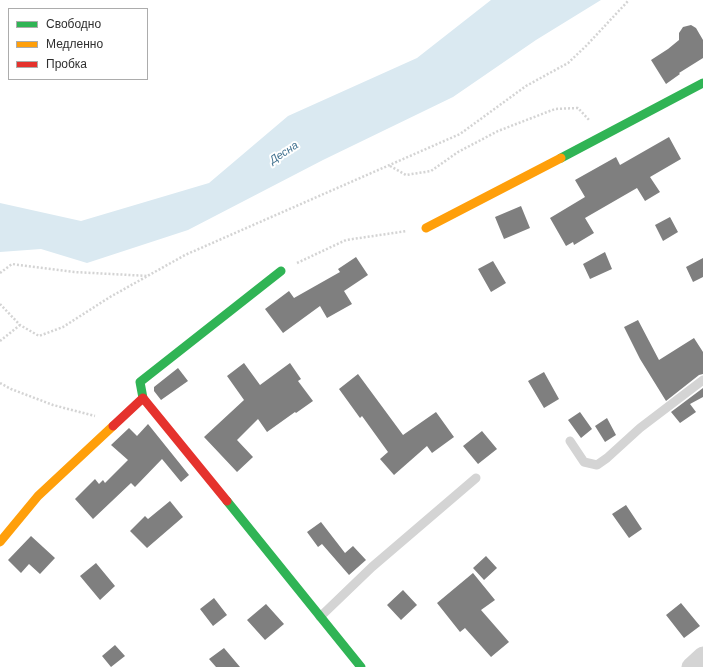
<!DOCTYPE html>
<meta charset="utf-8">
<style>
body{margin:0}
#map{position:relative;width:703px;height:667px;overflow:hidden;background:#fff;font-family:Helvetica,sans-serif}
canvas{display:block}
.legend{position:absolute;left:8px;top:8px;width:140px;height:72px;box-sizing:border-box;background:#fff;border:1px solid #acacac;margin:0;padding:5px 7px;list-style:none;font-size:12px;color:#2f2f2f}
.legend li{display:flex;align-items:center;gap:8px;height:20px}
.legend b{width:20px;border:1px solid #acacac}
</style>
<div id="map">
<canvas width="703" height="667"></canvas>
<ul class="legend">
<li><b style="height:5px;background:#30b455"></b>Свободно</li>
<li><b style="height:5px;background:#ff9f0a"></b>Медленно</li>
<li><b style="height:5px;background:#e5322d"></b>Пробка</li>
</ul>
</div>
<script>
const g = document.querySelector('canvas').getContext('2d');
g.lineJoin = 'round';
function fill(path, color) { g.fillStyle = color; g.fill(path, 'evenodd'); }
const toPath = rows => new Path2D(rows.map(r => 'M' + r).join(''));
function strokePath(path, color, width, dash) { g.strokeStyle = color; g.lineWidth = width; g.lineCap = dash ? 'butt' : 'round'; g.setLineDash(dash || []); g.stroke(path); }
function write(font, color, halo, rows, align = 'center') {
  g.font = font + ' Helvetica,sans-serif'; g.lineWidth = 4; g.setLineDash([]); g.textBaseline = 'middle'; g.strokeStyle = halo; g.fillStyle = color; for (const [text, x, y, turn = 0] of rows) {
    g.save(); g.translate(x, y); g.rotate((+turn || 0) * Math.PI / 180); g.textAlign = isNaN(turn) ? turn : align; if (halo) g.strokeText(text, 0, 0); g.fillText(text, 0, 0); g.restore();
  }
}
const water = toPath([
 [491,0,601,0,536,40,453,97,323,160,188,230,87,263,41,249,0,252,0,203,81,221,209,183,288,116,417,58]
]);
const building = toPath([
 [691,25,696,28,703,40,703,58,679,73,680,74,666,84,651,60,668,49,679,40,679,33,683,27],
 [669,137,681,159,650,177,660,192,645,201,637,188,585,218,594,233,574,245,573,242,566,246,550,218,585,197,575,180,616,157,620,165],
 [521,206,530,228,504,239,495,217],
 [670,217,678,232,663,241,655,225],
 [605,252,612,269,590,279,583,264],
 [356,257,368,275,344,291,352,304,327,318,320,306,283,333,265,309,289,291,294,298,340,272,338,269],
 [703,258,703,277,693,282,686,267],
 [493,261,506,283,491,292,478,269],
 [638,320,659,360,694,338,703,352,703,374,699,375,666,401,640,359,624,327],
 [244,363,260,385,290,363,301,379,298,381,313,401,296,413,295,412,267,432,258,419,237,440,253,457,237,472,204,437,244,400,227,376],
 [178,368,188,381,161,400,154,391,154,387],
 [544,372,559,399,544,408,528,381],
 [358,374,403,435,436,412,454,437,432,453,427,446,394,475,380,459,388,452,362,416,360,418,339,389],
 [703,388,703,397,690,404,696,412,680,423,671,412],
 [580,412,592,429,581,438,568,420],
 [607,418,616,435,605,442,595,426],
 [148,424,189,475,181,482,162,459,135,487,131,483,93,519,75,499,95,479,99,484,103,480,105,483,128,460,111,445,129,428,137,436],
 [482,431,497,449,478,464,463,446],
 [170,501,183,517,147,548,130,531,145,516,148,519],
 [626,505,642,529,629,538,612,514],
 [321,522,345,553,353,546,366,560,349,575,322,544,318,547,307,532],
 [31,536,55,558,40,574,29,564,21,573,8,560],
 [486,556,497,568,484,580,473,568],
 [96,563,115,586,100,600,80,576],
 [473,573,495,600,481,610,509,642,491,657,465,628,460,632,437,603],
 [403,590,417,605,401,620,387,605],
 [214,598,227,615,213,626,200,609],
 [681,603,700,626,684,638,666,615],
 [266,604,284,624,265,640,247,620],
 [115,645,125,656,111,667,102,656],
 [224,648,240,667,216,667,209,659]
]);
const path = toPath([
 [390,166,406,175,431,171,458,152,498,131,555,109,578,108,590,121],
 [297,263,346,240,407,231],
 [0,273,12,264,74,272,148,276],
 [0,304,20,325,39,336,63,327,110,297,185,255,460,134,526,86,568,63,586,46,629,0],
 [0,341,20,325],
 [0,383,11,389,53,405,95,416]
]);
const lane = toPath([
 [570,441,584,462,597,465,607,458,640,428,703,380],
 [320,617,372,567,476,478]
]);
const street = toPath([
 [691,667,703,656]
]);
const fast = toPath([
 [561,158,703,83],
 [143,398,140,382,281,271],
 [227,501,361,667]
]);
const slow = toPath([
 [426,228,561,158],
 [0,542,38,496,113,426]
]);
const jam = toPath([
 [113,426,143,398,227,501]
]);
const waterNames = [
 ["Десна",284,153,-33]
];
fill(water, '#dae9f1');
fill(building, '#7f7f7f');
strokePath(path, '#d4d4d4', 2.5, [2, 2]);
strokePath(lane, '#d4d4d4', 9);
strokePath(street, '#d4d4d4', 19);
strokePath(fast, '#30b455', 9);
strokePath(slow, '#ff9f0a', 9);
strokePath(jam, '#e5322d', 9);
write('italic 11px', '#40718f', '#fff', waterNames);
</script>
